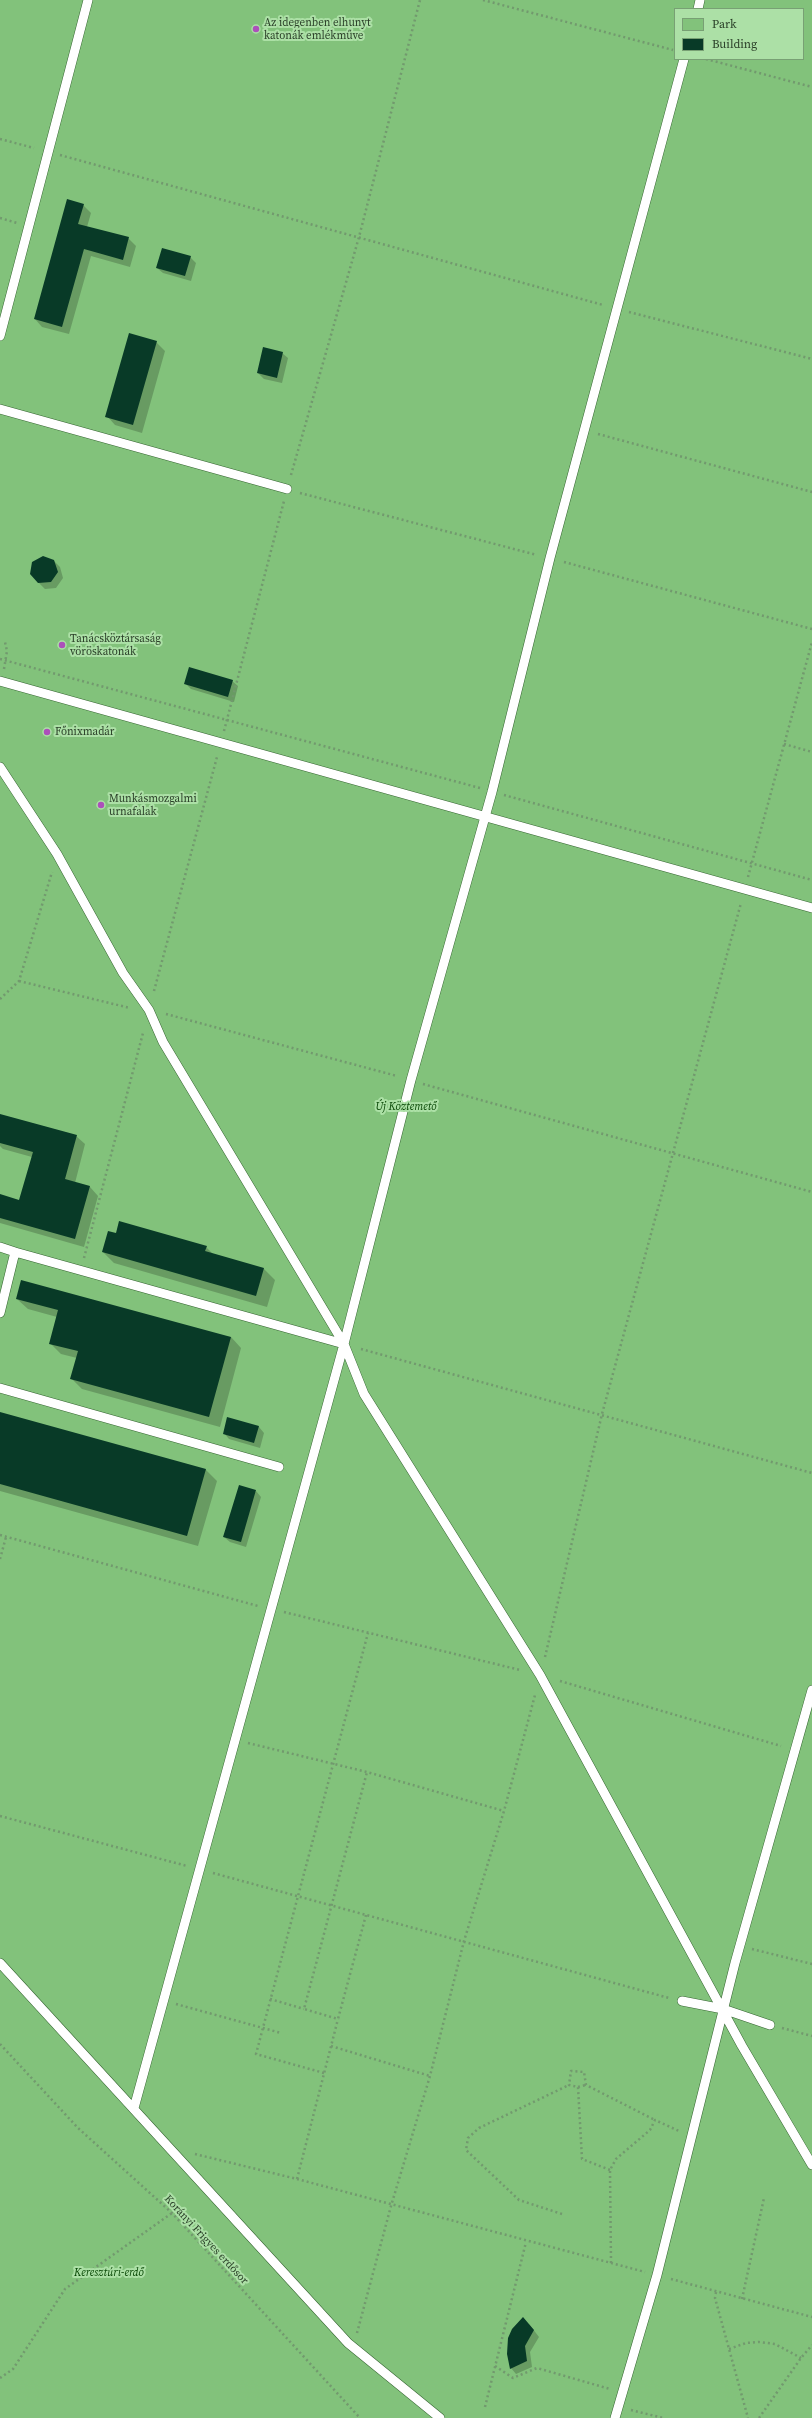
<!DOCTYPE html>
<meta charset="utf-8">
<style>
body{margin:0}
#map{position:relative;width:812px;height:2418px;overflow:hidden;background:#ace0a6;font-family:"Source Serif 4",serif}
canvas{display:block}
.legend{position:absolute;left:674px;top:8px;width:130px;height:52px;box-sizing:border-box;background:#ace0a6;border:1px solid #78a074;margin:0;padding:5px 7px;list-style:none;font-size:12px;color:#2a3f28}
.legend li{display:flex;align-items:center;gap:8px;height:20px}
.legend b{width:20px;border:1px solid #78a074}
</style>
<div id="map">
<canvas width="812" height="2418"></canvas>
<ul class="legend">
<li><b style="height:11px;background:#82c27b"></b>Park</li>
<li><b style="height:11px;background:#083a27"></b>Building</li>
</ul>
</div>
<script>
const g = document.querySelector('canvas').getContext('2d');
g.lineJoin = 'round';
function fill(path, color) { g.fillStyle = color; g.fill(path, 'evenodd'); }
const toPath = rows => new Path2D(rows.map(r => 'M' + r).join(''));
function strokePath(path, color, width, dash) { g.strokeStyle = color; g.lineWidth = width; g.lineCap = dash ? 'butt' : 'round'; g.setLineDash(dash || []); g.stroke(path); }
function write(font, color, halo, rows, align = 'center') {
  g.font = font + ' "Source Serif 4",serif'; g.lineWidth = 4; g.setLineDash([]); g.textBaseline = 'middle'; g.strokeStyle = halo; g.fillStyle = color; for (const [text, x, y, turn = 0] of rows) {
    g.save(); g.translate(x, y); g.rotate((+turn || 0) * Math.PI / 180); g.textAlign = isNaN(turn) ? turn : align; if (halo) g.strokeText(text, 0, 0); g.fillText(text, 0, 0); g.restore();
  }
}
const green = toPath([
 [0,0,812,0,812,2418,0,2418],
 [675,9,803,9,803,59,675,59]
]);
const shadow = toPath([
 [83,205,91,213,87,227,128,238,136,246,130,267,91,256,69,334,42,327,35,319],
 [190,257,196,263,191,281,163,273,157,268],
 [156,342,165,351,142,433,115,425,107,416],
 [282,353,288,358,282,383,264,379,258,373],
 [54,561,60,567,63,578,56,588,45,589,39,583],
 [232,681,238,686,234,702,191,689,185,683],
 [0,1121,76,1136,85,1144,75,1183,90,1187,98,1196,84,1247,0,1223,0,1195,20,1201,32,1157,3,1149,0,1146],
 [116,1234,206,1247,213,1254,264,1269,275,1280,267,1307,114,1263,103,1252],
 [17,1299,231,1337,241,1348,220,1427,82,1389,71,1378,77,1358,61,1354,50,1343,57,1317,28,1309],
 [0,1413,206,1470,217,1481,198,1546,0,1491],
 [228,1419,259,1427,264,1433,260,1448,229,1439,224,1433],
 [256,1491,261,1497,246,1547,230,1542,224,1537],
 [529,2324,539,2337,530,2352,532,2367,516,2374,511,2368]
]);
const building = toPath([
 [67,199,84,204,78,224,129,237,123,260,84,249,62,327,34,319],
 [162,248,191,256,185,276,156,268],
 [129,333,157,341,133,425,105,417],
 [263,347,283,352,277,378,257,373],
 [43,556,54,560,58,572,51,582,38,583,30,574,32,562],
 [189,667,233,680,228,697,184,684],
 [0,1114,77,1135,65,1179,90,1186,75,1239,0,1218,0,1194,19,1200,33,1152,0,1143],
 [119,1221,207,1246,205,1251,264,1268,256,1296,102,1252,108,1231,116,1233],
 [21,1280,231,1337,209,1417,70,1379,78,1351,49,1344,58,1310,16,1299],
 [0,1412,206,1469,187,1536,0,1484],
 [227,1417,259,1426,254,1443,223,1434],
 [239,1485,256,1490,241,1542,223,1537],
 [523,2317,534,2330,525,2346,527,2361,510,2369,507,2354,508,2338,512,2329]
]);
const path = toPath([
 [483,0,673,50],
 [706,59,812,87],
 [0,139,34,148],
 [60,155,603,305],
 [0,218,17,223],
 [629,312,812,359],
 [598,434,812,492],
 [291,475,359,237,420,0],
 [300,493,537,555],
 [564,562,812,629],
 [0,659,480,788],
 [4,669,7,651,5,642],
 [224,731,284,501],
 [784,744,812,752],
 [504,795,812,880],
 [748,877,812,642],
 [19,981,130,1008],
 [154,991,217,757],
 [0,999,19,981,52,872],
 [166,1014,397,1076],
 [423,1084,812,1192],
 [84,1258,143,1033],
 [361,1349,812,1473],
 [0,1535,258,1606],
 [0,1559,6,1537],
 [284,1612,520,1670],
 [545,1657,602,1414,741,903],
 [560,1681,781,1746],
 [248,1743,367,1772,504,1811],
 [0,1816,187,1866],
 [213,1873,669,1998],
 [366,1915,338,2019,304,2009,367,1772],
 [752,1949,812,1964],
 [270,1999,304,2009],
 [176,2004,281,2033],
 [782,2028,812,2036],
 [0,2044,78,2128,172,2213,360,2418],
 [331,2046,430,2076],
 [324,2073,256,2054,368,1633],
 [578,2087,586,2085],
 [195,2154,297,2179,645,2272],
 [610,2170,582,2159,578,2087,569,2085,571,2071,584,2072,586,2085,655,2120],
 [297,2179,338,2019],
 [562,2214,519,2200,466,2150,468,2138,479,2128,569,2085],
 [611,2263,610,2170,616,2159,650,2130,655,2120,679,2131],
 [671,2279,812,2317],
 [716,2292,715,2298,748,2418],
 [742,2299,764,2198],
 [357,2333,391,2206,430,2076,464,1941,504,1811,535,1695],
 [729,2349,746,2343,759,2342,775,2344,801,2358],
 [495,2366,513,2378,537,2368,610,2389],
 [0,2378,13,2369,65,2289,172,2213],
 [485,2407,526,2242],
 [631,2410,663,2418],
 [759,2418,801,2358,812,2345]
]);
const lane = toPath([
 [698,9,700,0],
 [0,336,88,0],
 [0,409,287,489],
 [0,681,812,908],
 [0,767,57,854,123,973,149,1010,163,1042,344,1344,364,1394,540,1675,742,2046,812,2165],
 [0,1247,15,1252,0,1313],
 [15,1252,344,1344],
 [0,1388,279,1467],
 [0,1963,348,2343,440,2418],
 [682,2001,723,2009,770,2025],
 [134,2108,344,1344,411,1080,492,792,550,558,684,59],
 [615,2418,657,2275,735,1963,812,1690]
]);
const markers = [
 [256,29,4,"#ac50ba"],
 [62,645,4,"#ac50ba"],
 [47,732,4,"#ac50ba"],
 [101,805,4,"#ac50ba"]
];
const poiNames = [
 ["Az idegenben elhunyt",264,23],
 ["katonák emlékműve",264,36],
 ["Tanácsköztársaság",70,639],
 ["vöröskatonák",70,652],
 ["Főnixmadár",55,732],
 ["Munkásmozgalmi",109,799],
 ["urnafalak",109,812]
];
const parkNames = [
 ["Új Köztemető",406,1107],
 ["Keresztúri-erdő",109,2273]
];
const streetNames = [
 ["Korányi Frigyes erdősor",206,2240,47]
];
fill(green, '#82c27b');
fill(shadow, '#0003');
fill(building, '#083a27');
strokePath(lane, '#366632', 10);
strokePath(path, '#72996e', 2.5, [2, 3]);
strokePath(lane, '#fff', 9);
for (const [x, y, r, color] of markers) { const dot = new Path2D(); dot.arc(x, y, r, 0, 2 * Math.PI); g.fillStyle = color; g.fill(dot); strokePath(dot, '#ace0a6', 1.5); }
write('11px', '#2a3f28', '#ace0a6', poiNames, 'left');
write('italic 11px', '#064503', '#ace0a6', parkNames);
write('11px', '#2a3f28', '#ace0a6', streetNames);
</script>
